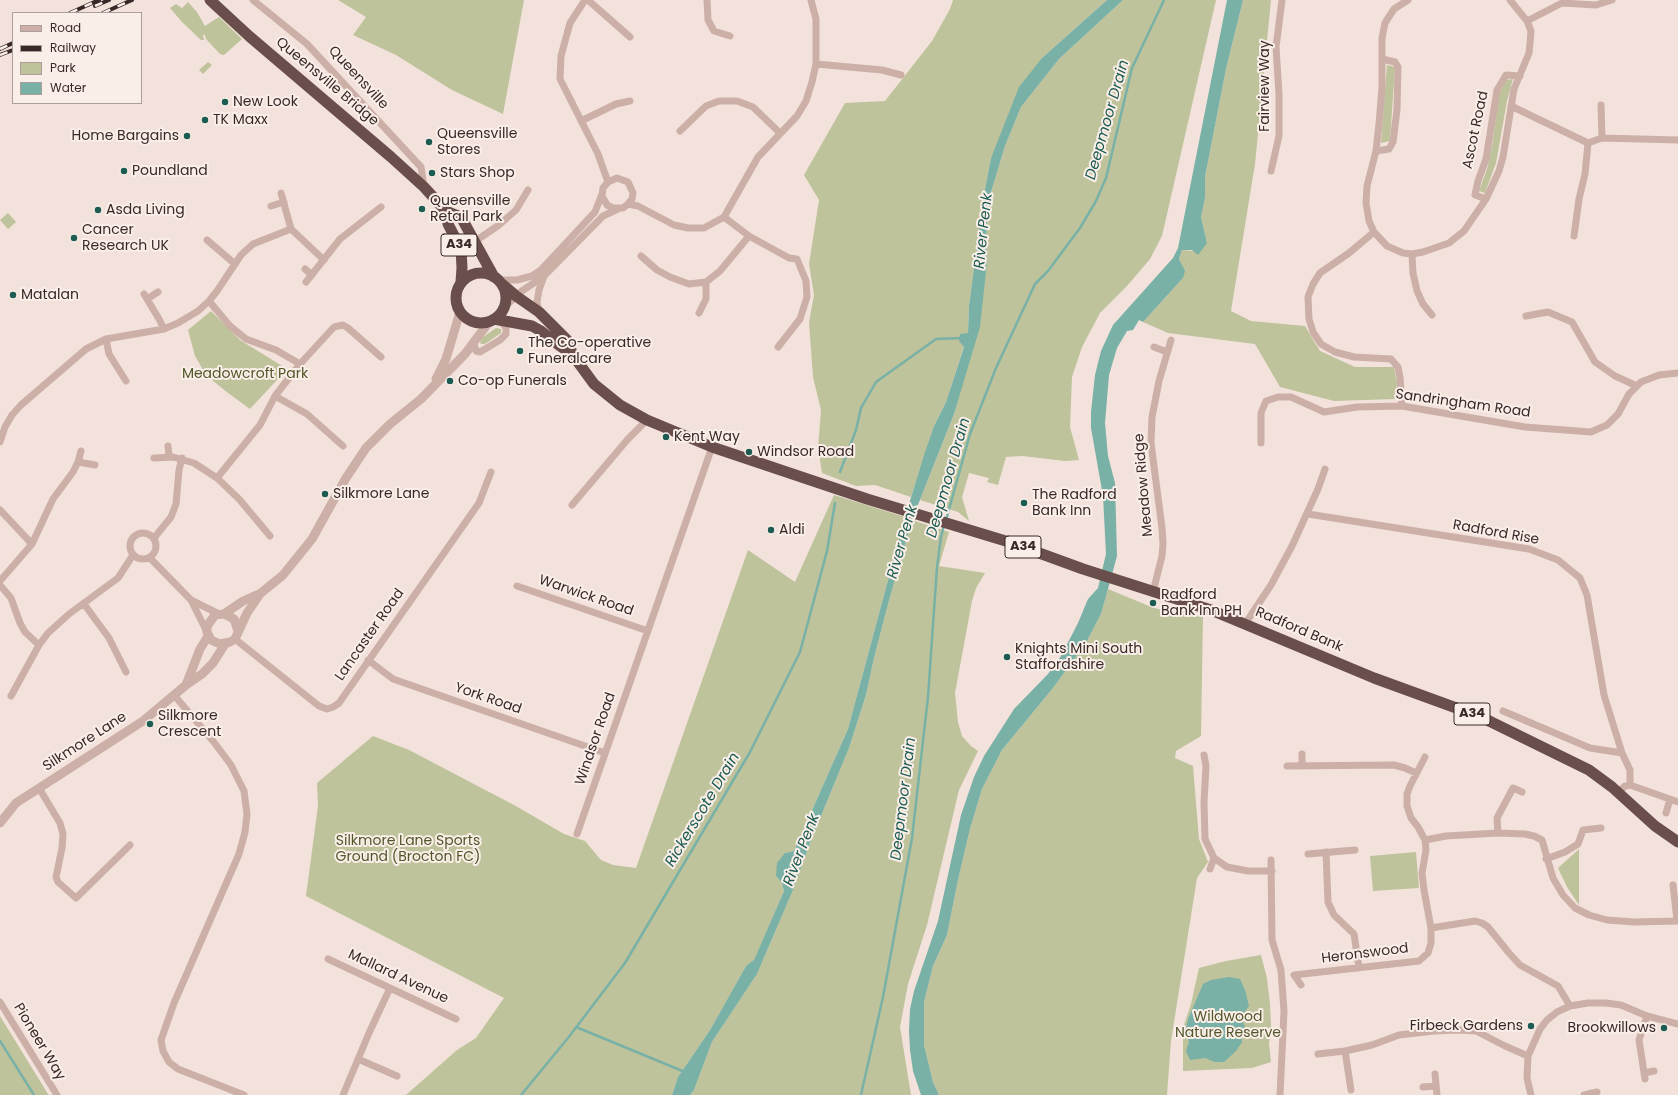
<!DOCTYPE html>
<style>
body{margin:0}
#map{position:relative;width:1678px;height:1095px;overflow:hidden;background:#f3e2db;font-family:Poppins,sans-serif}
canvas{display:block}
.legend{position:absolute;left:12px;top:12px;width:130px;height:92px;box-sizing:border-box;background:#faeee8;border:1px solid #ac9f9b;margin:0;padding:5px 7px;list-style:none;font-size:12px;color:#382928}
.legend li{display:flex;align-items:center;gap:8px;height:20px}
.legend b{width:20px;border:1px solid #ac9f9b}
</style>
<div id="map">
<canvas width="1678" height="1095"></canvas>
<ul class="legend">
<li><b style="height:5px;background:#ccafa7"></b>Road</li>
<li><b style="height:5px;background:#382928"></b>Railway</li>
<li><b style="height:11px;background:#bec39b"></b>Park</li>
<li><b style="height:11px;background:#79b1a7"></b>Water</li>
</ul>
</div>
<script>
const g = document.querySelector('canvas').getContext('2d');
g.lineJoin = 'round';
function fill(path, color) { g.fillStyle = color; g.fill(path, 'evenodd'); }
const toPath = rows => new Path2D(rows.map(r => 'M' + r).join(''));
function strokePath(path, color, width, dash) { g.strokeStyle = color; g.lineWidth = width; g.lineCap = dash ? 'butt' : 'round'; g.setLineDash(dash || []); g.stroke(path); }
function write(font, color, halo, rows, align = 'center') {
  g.font = font + ' Poppins,sans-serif'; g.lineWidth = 4; g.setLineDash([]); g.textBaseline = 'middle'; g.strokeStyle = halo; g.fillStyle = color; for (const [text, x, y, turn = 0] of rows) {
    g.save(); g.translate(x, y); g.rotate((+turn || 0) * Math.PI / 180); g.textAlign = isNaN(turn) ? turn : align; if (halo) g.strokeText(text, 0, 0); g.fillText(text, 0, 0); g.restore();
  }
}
const green = toPath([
 [338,0,524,0,503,114,452,90,396,55,353,35,366,17],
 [953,0,1107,0,1042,58,991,158,983,200,969,306,968,334,959,341,964,346,946,402,934,426,911,497,875,485,856,486,822,473,818,448,821,410,813,377,809,322,814,295,809,264,819,200,804,175,845,103,885,101,932,41,950,9],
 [1123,0,1216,0,1162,236,1150,259,1127,286,1100,313,1082,347,1072,377,1070,427,1079,460,1065,461,1022,456,1006,457,998,485,987,482,989,478,969,473,962,497,969,521,958,512,920,500,954,414,987,262,986,240,989,199,1005,146,1021,107,1059,59],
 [1243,0,1271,0,1255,164,1231,311,1251,321,1305,326,1320,351,1355,367,1394,367,1397,382,1396,399,1334,401,1280,387,1255,344,1168,333,1143,322,1183,278,1183,268,1179,259,1182,250,1195,251,1207,243,1201,217,1205,198,1205,177,1226,69],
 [188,2,197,12,205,26,219,17,242,39,224,55,220,54,206,39,205,35,203,35,204,40,201,40,182,22,170,8,176,4,182,8],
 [208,62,212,65,203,74,199,70],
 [1387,65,1395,67,1390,141,1381,143],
 [1513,79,1507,101,1496,163,1485,193,1479,191,1487,169,1492,146,1499,94,1506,80],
 [8,213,16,222,8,229,0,220],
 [211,311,240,340,287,369,250,409,228,393,206,375,195,356,188,330],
 [496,328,501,329,501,333,485,344,481,344,480,342,483,337],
 [834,495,905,517,848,729,794,851,785,853,776,876,782,883,784,891,754,961,746,966,710,1030,678,1077,672,1095,406,1095,457,1050,476,1038,504,998,306,896,318,806,317,783,373,736,409,750,514,805,564,834,585,841,601,860,613,865,636,868,748,550,795,582],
 [912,520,949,532,939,566,985,573,976,588,972,601,955,693,958,722,962,736,971,746,978,751,959,790,927,925,908,984,900,1027,911,1095,690,1095,694,1090,712,1042,757,974,793,890,810,843,849,748,866,695,874,658,888,604],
 [1108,589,1149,606,1158,609,1179,611,1203,617,1201,736,1176,751,1175,758,1193,766,1199,839,1208,862,1197,878,1171,1041,1167,1095,939,1095,933,1082,924,1045,924,1002,933,966,947,935,958,880,970,829,982,789,1002,750,1053,688,1086,643,1101,614],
 [1579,849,1579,905,1567,887,1558,868],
 [1416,852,1419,888,1373,891,1370,856],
 [1261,955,1267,978,1270,1004,1271,1026,1269,1044,1271,1062,1252,1068,1183,1071,1183,1028,1191,1004,1199,968,1226,961],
 [0,1016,48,1094,49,1095,0,1095]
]);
const water = toPath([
 [1107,0,1123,0,1059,59,1021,107,1005,146,989,199,986,240,987,262,980,327,954,414,912,520,888,604,874,658,866,695,849,748,810,843,793,890,757,974,712,1042,694,1090,690,1095,672,1095,678,1077,710,1030,746,966,754,960,784,891,782,883,776,876,777,863,785,853,794,851,848,729,905,517,925,452,934,426,946,402,964,347,959,341,960,334,968,333,969,306,983,200,991,158,1006,120,1019,87,1042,58],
 [1227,0,1243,0,1226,69,1205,177,1205,198,1201,217,1207,243,1198,255,1192,250,1182,250,1179,259,1185,271,1183,278,1143,322,1139,320,1133,330,1127,331,1117,348,1109,375,1105,423,1108,456,1115,483,1117,556,1108,589,1101,614,1086,643,1053,688,1002,750,982,789,970,829,958,880,947,935,933,966,924,1002,924,1045,933,1082,939,1095,921,1095,913,1071,910,1050,909,1031,910,1009,914,991,938,921,961,815,974,777,984,756,1014,709,1048,674,1061,656,1078,623,1088,599,1098,588,1106,554,1103,496,1091,428,1091,412,1095,375,1101,351,1113,325,1173,258,1178,248],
 [1229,977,1240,979,1245,990,1249,1006,1241,1017,1245,1027,1241,1034,1242,1042,1236,1051,1224,1062,1215,1062,1205,1058,1190,1060,1186,1051,1189,1042,1186,1028,1188,1019,1203,984,1211,980]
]);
const stream = toPath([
 [840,472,856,430,861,408,876,382,936,339,962,338],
 [946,520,970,434,996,368,1035,284,1048,271,1080,228,1096,201,1106,178,1132,68,1164,0],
 [576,1027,685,1072],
 [0,1041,34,1095],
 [521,1095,568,1038,625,963,750,752,800,652,827,551,835,503],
 [861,1095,883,997,912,838,928,697,937,567,941,537,944,525]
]);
const minor = toPath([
 [253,0,307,44,421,167,424,187],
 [585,0,570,23,561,56,560,79,598,154,608,182],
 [588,0,630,37],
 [707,0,708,20,714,31,730,36],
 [1408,0,1394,9,1385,23,1382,38,1382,88,1379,124,1376,151,1367,186,1366,203,1369,221,1374,232,1387,246,1403,253,1412,254,1423,252,1449,243,1464,231,1486,199,1499,171,1503,157,1514,89,1529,53,1530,43,1531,31,1527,21,1510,0],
 [1527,21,1562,3,1596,5,1612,0],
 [816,64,882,70,901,75],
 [1601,105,1602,138],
 [1511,106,1588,143,1602,138,1678,140],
 [581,121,616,104,630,101],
 [680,131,706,106,719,101,737,101,753,107,780,133],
 [1376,151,1389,149,1393,142,1397,110,1398,67,1395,62,1382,59],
 [1271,171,1279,136,1279,94,1276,47,1282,0],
 [281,193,291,229,324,260],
 [1486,199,1475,195,1478,181,1486,159,1497,90,1506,75,1520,76],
 [628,204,632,199,633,193,628,182,617,178,608,182,603,188,602,196,607,205,613,208,623,208,628,204,638,206,674,225,688,228,704,228,724,217,758,157,797,116,806,101,812,82,816,64,816,19,811,0],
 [271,206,284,202],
 [724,217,749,236,789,258,797,259,806,281,807,297,800,319,778,347],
 [1374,232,1349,253,1320,273,1313,284,1308,297,1309,319,1313,332,1321,344,1335,352,1354,357,1391,359,1398,367,1400,377,1402,406],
 [1574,236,1579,199,1585,174,1588,143],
 [207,240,235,264],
 [474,242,499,225,516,210,528,190],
 [1412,254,1413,273,1417,291,1423,304,1432,315],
 [641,256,657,270,670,277,689,284,706,282],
 [305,269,312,275],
 [498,280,517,280,532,276,541,270,595,212,602,194],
 [306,282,340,239,381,207],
 [706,282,720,271,749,236],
 [144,294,159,319,164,329],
 [147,299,158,292],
 [209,301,230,326,246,339,276,350,300,364],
 [503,309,519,293,544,276,603,216,618,209],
 [539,312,537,302,539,290,544,276],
 [699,313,706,299,706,282],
 [1526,316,1548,312,1572,322,1595,362,1615,376,1637,386],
 [106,339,109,354,126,381],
 [474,344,476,351,480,352,500,340,506,334,506,328,501,321],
 [1154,347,1167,352],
 [275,396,307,414,343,446],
 [0,442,5,427,12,415,21,405,86,349,106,339,164,329,178,323,198,311,209,301,217,291,241,255,253,244,291,229],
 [1261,443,1261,413,1266,401,1278,397,1291,397,1324,412,1357,407,1402,406,1525,427,1591,432,1607,425,1618,414,1629,394,1641,382,1659,375,1678,373],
 [168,446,169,457],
 [154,458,173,457,194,463,217,478,239,499,270,536],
 [78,462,95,465],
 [217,478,260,425,275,396,300,364,334,327,343,325,348,328,381,357],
 [572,505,628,439,647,420],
 [0,510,32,544],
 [1308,514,1529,549,1558,560,1580,578,1587,595,1604,695,1622,753,1630,770,1630,785],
 '130 546a13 13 0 1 1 26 0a13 13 0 1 1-26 0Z',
 [154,538,171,517,176,504,179,470,182,458],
 [150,558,191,600,219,614],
 [0,581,32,544,53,499,73,472,78,462,81,451],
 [0,585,11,598,20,623,25,632,39,645],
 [517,586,648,631],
 [1153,592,1162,556,1163,544,1162,528,1151,443,1152,417,1159,381,1171,340],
 [191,600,207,632],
 [84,604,109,638,126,672],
 [1245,624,1271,585,1292,546,1318,489,1325,469],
 [235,639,319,706,327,709,333,707,339,703,479,503,491,472],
 [368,660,393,679,605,753],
 [174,695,213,741,231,765,244,791,247,814,245,832,239,854,174,1003,161,1040,163,1051,169,1062,178,1069,244,1095],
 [11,696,39,645,48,633,69,614,118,578,133,555],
 [1503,711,1590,748,1622,753],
 [1302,754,1302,766],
 [1204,755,1206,766,1204,802,1205,839,1214,858,1227,867,1248,871,1272,871],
 [1287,766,1394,765,1405,768,1416,773],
 [39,788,60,823,63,834,62,848,56,877,58,882,76,898,130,845],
 [1617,793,1625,786,1630,785,1678,802],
 [1666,813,1670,799],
 [1498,833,1497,818,1513,788,1522,792],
 [577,834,712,447],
 [1425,840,1446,836,1498,833,1525,834,1534,836,1542,840,1553,878,1563,895,1575,908,1589,915,1607,920,1634,922,1678,921],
 [1326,852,1328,902,1334,915,1354,934,1359,968],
 [1308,854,1355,850],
 [1546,859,1565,852,1578,844,1583,830,1601,828],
 [1271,860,1272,940,1281,970,1284,1011,1280,1095],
 [1210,869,1214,858],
 [1673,885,1677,920],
 [1431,928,1475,921,1482,923,1488,927,1509,953,1520,965,1558,986,1570,1006],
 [328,959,456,1019],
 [1301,985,1294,975,1419,961,1428,953,1431,943,1431,928,1424,890,1422,873,1426,850,1425,840,1418,827,1411,818,1407,806,1407,794,1410,786,1425,757],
 [0,1002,57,1095],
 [1345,1051,1351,1090],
 [1318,1054,1345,1051,1372,1045,1399,1035,1434,1031,1460,1030,1476,1031,1505,1046,1528,1056],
 [358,1059,397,1076],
 [1644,1073,1654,1071],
 [1435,1074,1437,1095],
 [1645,1079,1639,1040,1647,1016],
 [1423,1087,1436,1086],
 [343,1095,369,1033,390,988],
 [1531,1095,1527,1078,1528,1056,1540,1029,1547,1020,1557,1012,1570,1006,1588,1003,1606,1003,1621,1005,1647,1016,1678,1024],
 [1584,1095,1597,1092]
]);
const tertiary = toPath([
 [436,379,446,359,460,312],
 [224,614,243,601,261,593,283,575,312,539,346,478,366,448,390,424,421,399,465,354,489,322],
 [238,631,234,619,224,614,215,615,207,626,207,632,211,640,220,644,230,642,235,639,247,613,260,594],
 [186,685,200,649,208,636],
 [0,823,16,803,143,721,186,685,202,674,213,663,225,644]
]);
const trunk = toPath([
 [210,0,249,36,391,157,424,187,446,211,461,217,494,277],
 [446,211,448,224,461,249,462,268,461,282],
 '456 298a25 25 0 1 1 50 0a25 25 0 1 1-50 0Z',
 [502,284,516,296,539,312,569,342,572,354,594,384,620,405,647,420,712,447,867,499,1009,542,1083,569,1211,610,1374,678,1481,717,1589,770,1612,787,1655,826,1678,842],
 [494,319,532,326,541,331,560,346,572,354]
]);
const rail = toPath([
 [95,6,109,0],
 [70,13,99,0],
 [103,13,132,0],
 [0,49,13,43],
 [0,55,13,50]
]);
const markers = [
 [225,102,4,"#1b5b51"],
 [205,120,4,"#1b5b51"],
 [187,136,4,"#1b5b51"],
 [429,142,4,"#1b5b51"],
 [124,171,4,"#1b5b51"],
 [432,173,4,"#1b5b51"],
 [422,209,4,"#1b5b51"],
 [98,210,4,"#1b5b51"],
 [74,238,4,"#1b5b51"],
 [13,295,4,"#1b5b51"],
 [520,351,4,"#1b5b51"],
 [450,381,4,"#1b5b51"],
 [666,437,4,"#1b5b51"],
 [749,452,4,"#1b5b51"],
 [325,494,4,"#1b5b51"],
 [1024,503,4,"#1b5b51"],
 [771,530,4,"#1b5b51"],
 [1153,603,4,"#1b5b51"],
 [1007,657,4,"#1b5b51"],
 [150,724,4,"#1b5b51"],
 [1531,1026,4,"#1b5b51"],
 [1664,1028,4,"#1b5b51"]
];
const shields = [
 [459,245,36],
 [1023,547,36],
 [1472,714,36]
];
const shieldNames = [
 ["A34",459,245],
 ["A34",1023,547],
 ["A34",1472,714]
];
const streetNames = [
 ["Queensville",358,78,47],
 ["Queensville Bridge",327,82,40],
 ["Fairview Way",1265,86,-90],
 ["Ascot Road",1476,130,-78],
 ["Sandringham Road",1463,404,8],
 ["Meadow Ridge",1144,485,-95],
 ["Radford Rise",1496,533,10],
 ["Warwick Road",586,596,19],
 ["Radford Bank",1299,630,23],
 ["Lancaster Road",370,635,-55],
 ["York Road",488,699,19],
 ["Windsor Road",596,739,-71],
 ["Silkmore Lane",85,742,-33],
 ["Heronswood",1365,954,-7],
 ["Mallard Avenue",398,977,25],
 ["Pioneer Way",39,1042,59]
];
const poiNames = [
 ["New Look",233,102],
 ["TK Maxx",213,120],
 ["Queensville",437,134],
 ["Stores",437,150],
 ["Home Bargains",179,136,"right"],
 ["Poundland",132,171],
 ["Stars Shop",440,173],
 ["Queensville",430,201],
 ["Retail Park",430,217],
 ["Asda Living",106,210],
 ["Cancer",82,230],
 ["Research UK",82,246],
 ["Matalan",21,295],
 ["The Co-operative",528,343],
 ["Funeralcare",528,359],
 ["Co-op Funerals",458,381],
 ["Kent Way",674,437],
 ["Windsor Road",757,452],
 ["Silkmore Lane",333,494],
 ["The Radford",1032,495],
 ["Bank Inn",1032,511],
 ["Aldi",779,530],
 ["Radford",1161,595],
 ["Bank Inn PH",1161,611],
 ["Knights Mini South",1015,649],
 ["Staffordshire",1015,665],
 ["Silkmore",158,716],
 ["Crescent",158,732],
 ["Firbeck Gardens",1523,1026,"right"],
 ["Brookwillows",1656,1028,"right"]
];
const parkNames = [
 ["Meadowcroft Park",245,374],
 ["Silkmore Lane Sports",408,841],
 ["Ground (Brocton FC)",408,857],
 ["Wildwood",1228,1017],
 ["Nature Reserve",1228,1033]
];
const waterNames = [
 ["Deepmoor Drain",1108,120,-74],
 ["River Penk",984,231,-84],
 ["Deepmoor Drain",949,478,-74],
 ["River Penk",903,542,-74],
 ["Deepmoor Drain",904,799,-83],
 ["Rickerscote Drain",703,810,-59],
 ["River Penk",802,850,-69]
];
fill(green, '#bec39b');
fill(water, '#79b1a7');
strokePath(stream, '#79b1a7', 2.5);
strokePath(minor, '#ccafa7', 7);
strokePath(tertiary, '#ccafa7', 9);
strokePath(trunk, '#6a4e4b', 11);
strokePath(rail, '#382928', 4);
strokePath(rail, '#faeee8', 2.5, [8]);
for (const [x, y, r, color] of markers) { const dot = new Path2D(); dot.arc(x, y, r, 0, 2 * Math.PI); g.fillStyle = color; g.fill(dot); strokePath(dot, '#faeee8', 1.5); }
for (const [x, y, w] of shields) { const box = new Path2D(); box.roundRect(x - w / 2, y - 11, w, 22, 3); g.fillStyle = '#faeee8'; g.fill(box); strokePath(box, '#382928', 1); }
write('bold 13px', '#382928', null, shieldNames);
write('14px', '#382928', '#faeee8', streetNames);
write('14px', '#382928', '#faeee8', poiNames, 'left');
write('14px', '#51572a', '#faeee8', parkNames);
write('italic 15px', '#1b5b51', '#faeee8', waterNames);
</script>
